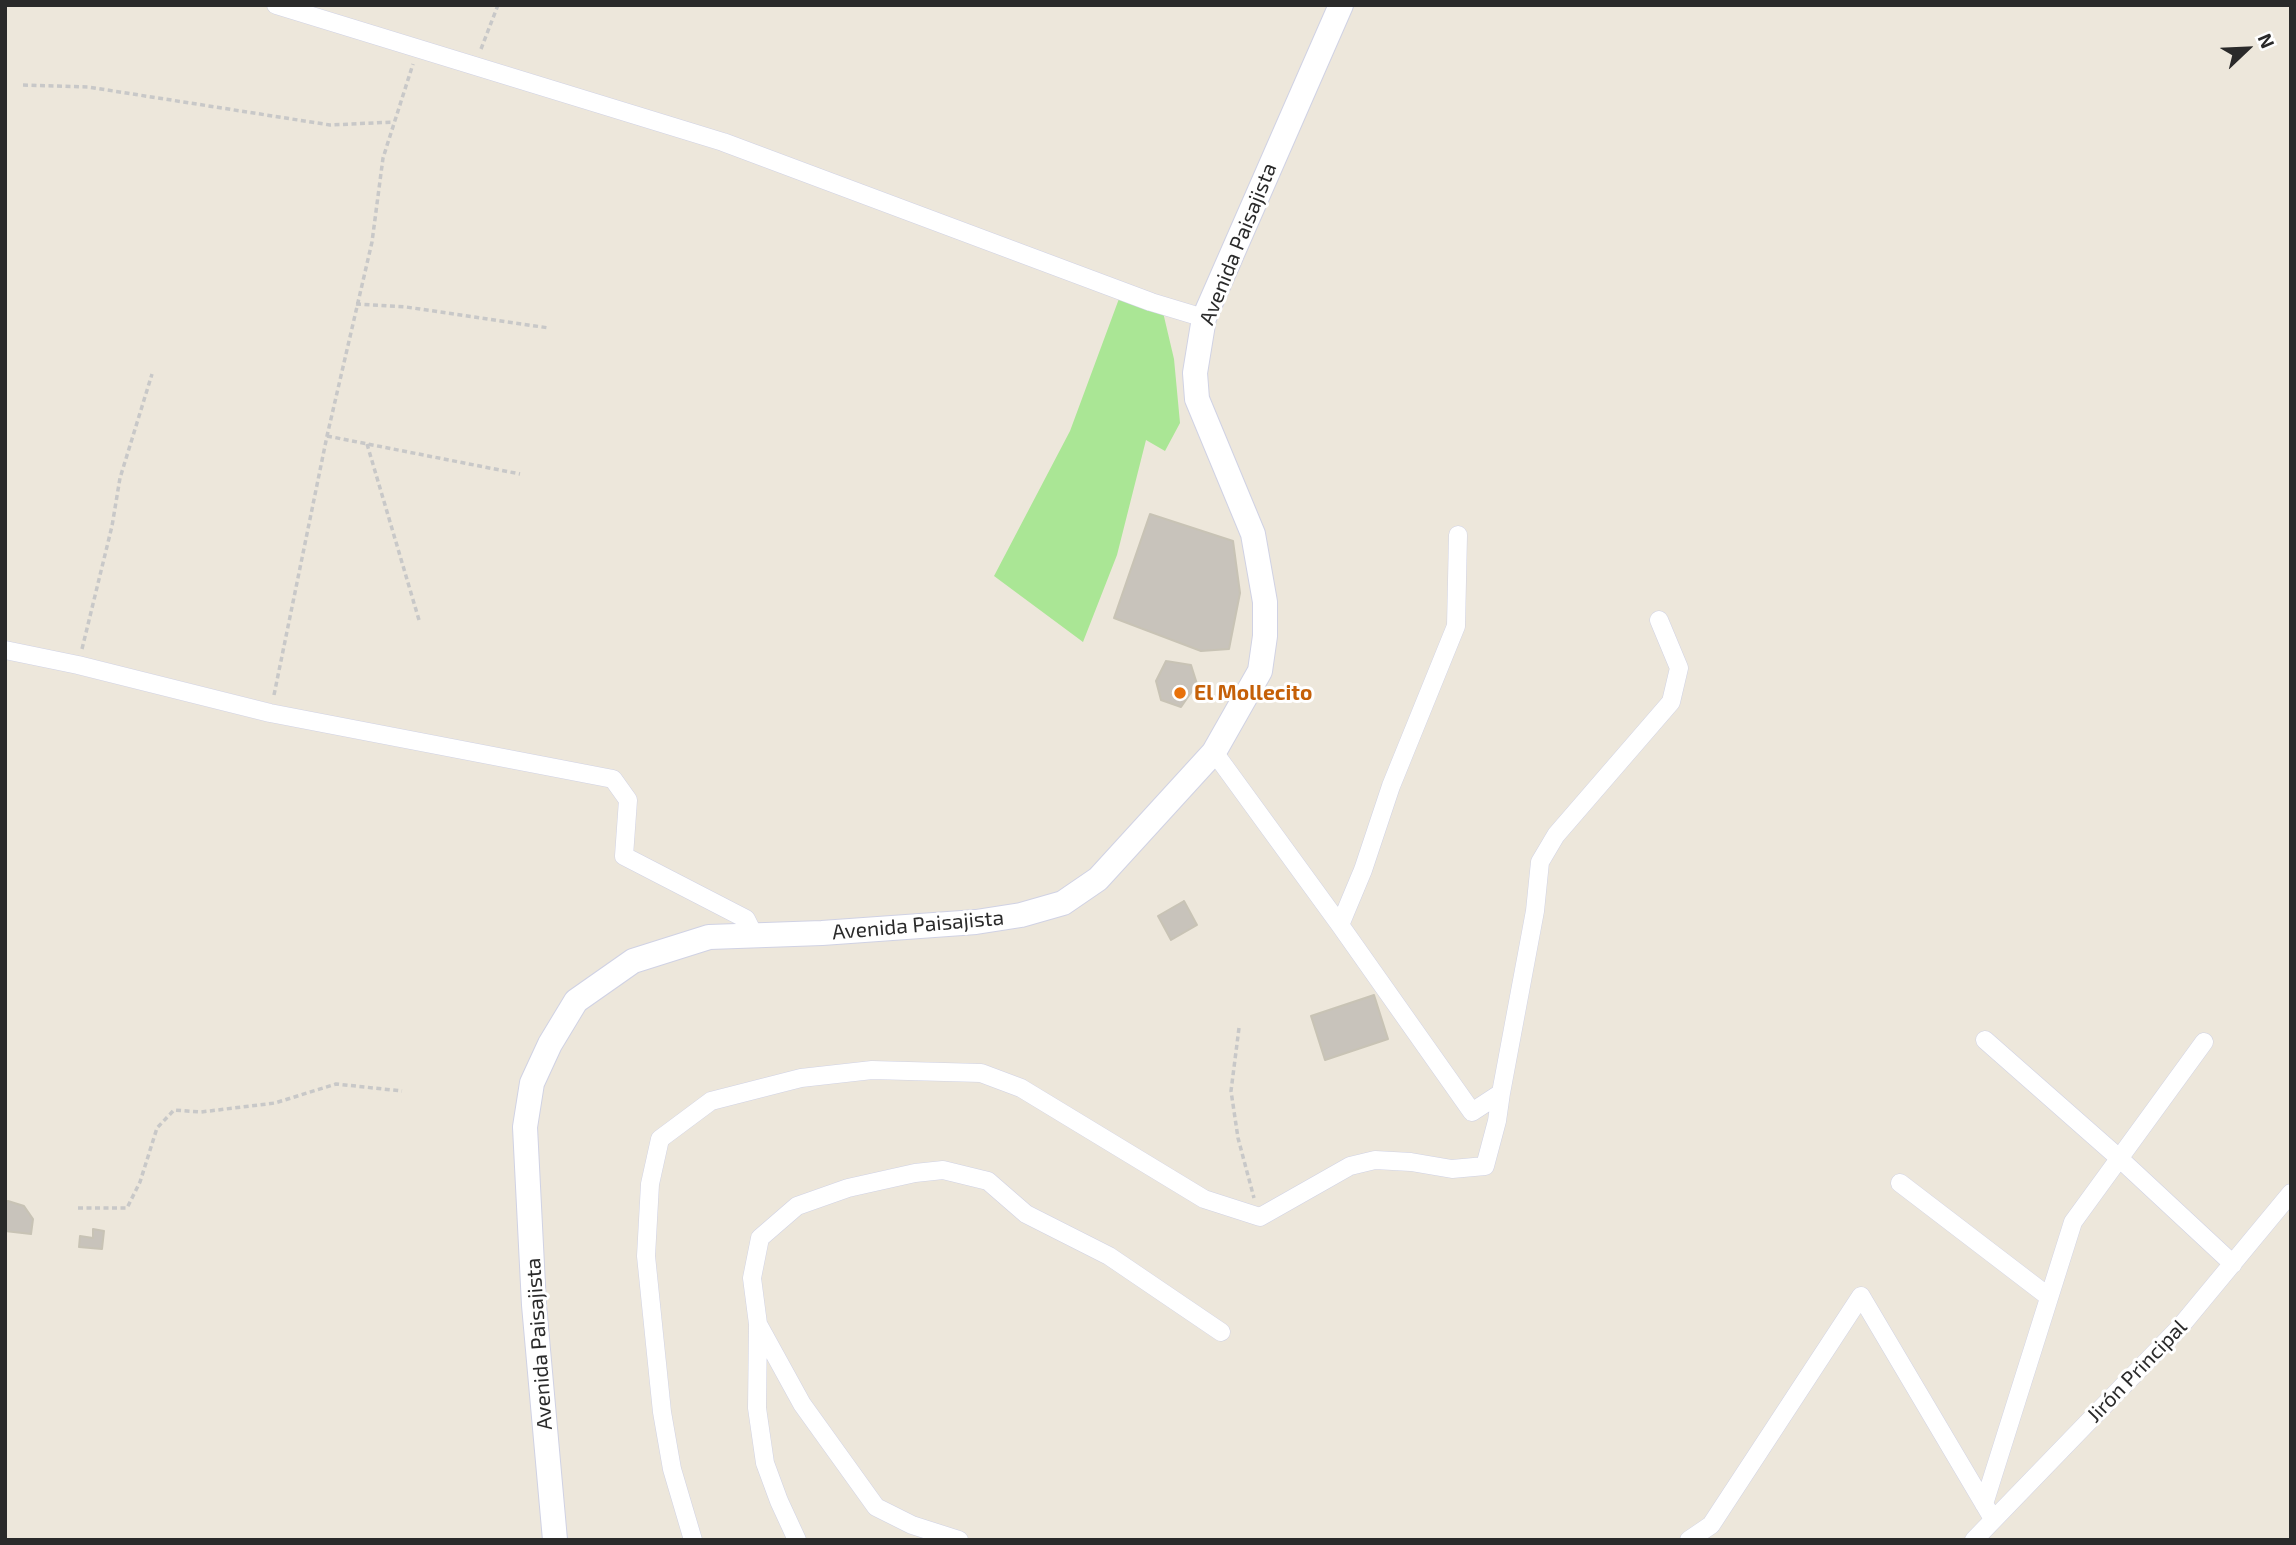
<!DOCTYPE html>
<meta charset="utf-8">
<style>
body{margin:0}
#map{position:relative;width:2296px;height:1545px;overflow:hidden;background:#ede7db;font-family:"Exo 2",sans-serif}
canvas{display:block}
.frame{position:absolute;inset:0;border:7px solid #2a2a2a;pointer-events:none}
.north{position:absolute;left:2212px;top:14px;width:70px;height:70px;-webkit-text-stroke:5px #fff;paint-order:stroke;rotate:67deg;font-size:19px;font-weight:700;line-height:28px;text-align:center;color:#2a2a2a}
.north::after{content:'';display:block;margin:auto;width:24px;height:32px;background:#2a2a2a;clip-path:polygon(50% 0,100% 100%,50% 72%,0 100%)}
</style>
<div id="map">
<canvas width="2296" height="1545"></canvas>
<div class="frame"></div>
<div class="north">N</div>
</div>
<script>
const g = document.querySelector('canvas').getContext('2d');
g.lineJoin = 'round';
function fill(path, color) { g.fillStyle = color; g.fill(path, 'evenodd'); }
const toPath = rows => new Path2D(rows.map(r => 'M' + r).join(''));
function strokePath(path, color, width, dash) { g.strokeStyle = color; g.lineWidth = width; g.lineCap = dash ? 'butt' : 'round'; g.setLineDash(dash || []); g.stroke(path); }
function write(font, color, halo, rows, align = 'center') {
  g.font = font + ' "Exo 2",sans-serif'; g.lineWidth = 6; g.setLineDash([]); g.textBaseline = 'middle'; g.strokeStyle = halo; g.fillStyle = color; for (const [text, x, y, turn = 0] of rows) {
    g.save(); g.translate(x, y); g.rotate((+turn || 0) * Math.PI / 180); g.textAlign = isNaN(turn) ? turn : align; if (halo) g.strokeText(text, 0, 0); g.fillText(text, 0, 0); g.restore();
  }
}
const green = toPath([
 [1120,296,1162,308,1174,359,1180,423,1165,451,1146,440,1117,555,1083,642,994,576,1070,431]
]);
const building = toPath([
 [1150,514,1233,541,1240,593,1229,649,1201,651,1114,618,1150,514],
 [1166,661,1191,665,1197,684,1181,707,1161,700,1156,681,1166,661],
 [1184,901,1197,925,1171,940,1158,916,1184,901],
 [1374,995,1388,1039,1325,1060,1311,1016,1374,995],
 [8,1201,24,1206,33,1219,31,1234,5,1231,5,1202,8,1201],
 [93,1229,104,1231,102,1249,79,1247,80,1236,93,1238,93,1229]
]);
const path = toPath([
 [481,49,498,5],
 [23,85,88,87,330,125,394,122],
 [356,304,406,307,549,328],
 [327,436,520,474],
 [367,444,419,620],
 [82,649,112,526,120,478,152,374],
 [274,695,327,436,372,242,383,158,413,64],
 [1239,1028,1231,1091,1238,1138,1254,1198],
 [78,1208,127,1208,140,1182,157,1128,174,1110,201,1112,275,1103,336,1084,402,1091]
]);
const street = toPath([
 [276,5,723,142,1151,302,1204,318],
 [5,650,78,665,270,713,613,779,628,800,624,856,746,919,754,935],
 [1214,752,1340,925,1472,1112,1501,1093,1535,911,1540,862,1556,835,1671,702,1679,668,1659,620],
 [1340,925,1363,870,1391,786,1456,626,1458,535],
 [1985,1040,2119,1158,2233,1264],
 [1900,1183,2049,1297],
 [758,1326,757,1408,765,1463,779,1501,797,1540],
 [1984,1504,2073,1222,2204,1042],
 [693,1540,672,1469,662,1412,646,1256,650,1184,660,1139,711,1101,801,1078,872,1070,981,1073,1021,1088,1204,1199,1260,1217,1350,1166,1375,1160,1411,1162,1452,1169,1485,1166,1497,1121,1501,1093],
 [959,1540,912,1525,876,1507,802,1404,758,1324,752,1278,760,1238,797,1206,848,1188,915,1173,943,1170,988,1181,1026,1214,1109,1256,1221,1332],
 [1689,1540,1711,1525,1861,1296,1993,1519],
 [1974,1540,2180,1327,2291,1193]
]);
const secondary = toPath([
 [555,1540,534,1305,525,1127,532,1083,550,1044,576,1001,633,961,709,937,822,933,976,922,1021,915,1063,903,1098,879,1214,752,1260,671,1265,636,1265,602,1253,534,1197,399,1195,373,1204,318,1341,5]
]);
const markers = [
 [1180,693,7,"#e8710a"]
];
const streetNames = [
 ["Avenida Paisajista",1238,244,-68],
 ["Avenida Paisajista",918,925,-5],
 ["Avenida Paisajista",539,1344,-94],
 ["Jirón Principal",2137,1371,-46]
];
const foodNames = [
 ["El Mollecito",1194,693]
];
fill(green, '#aae695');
fill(building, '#c8c3bb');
strokePath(building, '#c8c3b5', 2);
strokePath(street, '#d0d2e4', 19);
strokePath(secondary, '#d0d2e4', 26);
strokePath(path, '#c8c8c8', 3.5, [5, 3.5]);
strokePath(street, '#fff', 18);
strokePath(secondary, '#fff', 24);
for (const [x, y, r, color] of markers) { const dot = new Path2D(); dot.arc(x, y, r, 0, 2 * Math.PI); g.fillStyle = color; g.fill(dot); strokePath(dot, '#fff', 2.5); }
write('21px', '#2a2a2a', '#fff', streetNames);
write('bold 21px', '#c56008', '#fff', foodNames, 'left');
</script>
